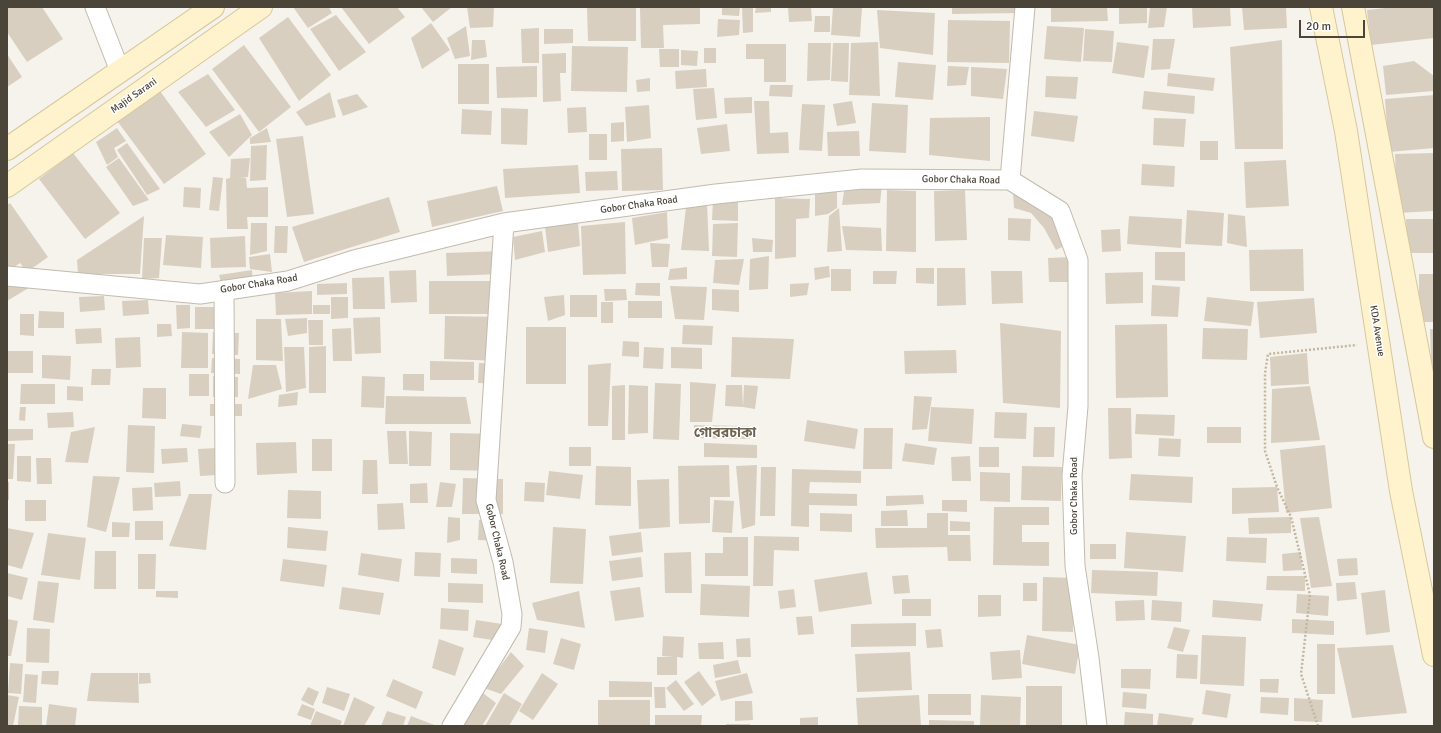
<!DOCTYPE html>
<meta charset="utf-8">
<style>
body{margin:0}
#map{position:relative;width:1441px;height:733px;overflow:hidden;background:#f6f3ec;font-family:Signika,sans-serif}
canvas{display:block}
.frame{position:absolute;inset:0;border:8px solid #4b4439;pointer-events:none}
.scale{position:absolute;left:1299px;top:20px;width:66px;height:18px;box-sizing:border-box;border:2px solid #4b4439;border-top:0;padding-left:5px;font-size:12px;line-height:14px;white-space:nowrap;color:#4b4439;-webkit-text-stroke:3px #fff;paint-order:stroke}
</style>
<div id="map">
<canvas width="1441" height="733"></canvas>
<div class="frame"></div>
<div class="scale">20 m</div>
</div>
<script>
const g = document.querySelector('canvas').getContext('2d');
g.lineJoin = 'round';
function fill(path, color) { g.fillStyle = color; g.fill(path, 'evenodd'); }
const toPath = rows => new Path2D(rows.map(r => 'M' + r).join(''));
function strokePath(path, color, width, dash) { g.strokeStyle = color; g.lineWidth = width; g.lineCap = dash ? 'butt' : 'round'; g.setLineDash(dash || []); g.stroke(path); }
function write(font, color, halo, rows, align = 'center') {
  g.font = font + ' Signika,"Noto Sans Bengali",sans-serif'; g.lineWidth = 3; g.setLineDash([]); g.textBaseline = 'middle'; g.strokeStyle = halo; g.fillStyle = color; for (const [text, x, y, turn = 0] of rows) {
    g.save(); g.translate(x, y); g.rotate((+turn || 0) * Math.PI / 180); g.textAlign = isNaN(turn) ? turn : align; if (halo) g.strokeText(text, 0, 0); g.fillText(text, 0, 0); g.restore();
  }
}
const building = toPath([
 [7,7,42,7,63,39,27,62,7,32],
 [293,7,329,7,332,13,308,28],
 [341,7,397,7,405,17,369,44],
 [421,7,452,7,433,22],
 [467,7,494,7,493,27,470,28],
 [700,7,700,24,663,25,664,48,641,48,640,8],
 [722,7,740,7,739,16,722,15],
 [742,7,753,7,753,32,743,33],
 [756,7,771,7,771,12,755,13],
 [788,7,811,7,812,21,789,22],
 [833,7,862,8,860,37,831,35],
 [952,7,1022,7,1022,13,952,14],
 [1051,7,1107,7,1108,21,1051,22],
 [1119,7,1147,7,1147,23,1119,24],
 [1150,7,1167,7,1164,27,1148,28],
 [1192,7,1230,7,1231,26,1193,28],
 [1242,7,1286,7,1287,28,1244,30],
 [1395,7,1434,7,1434,38,1371,45,1367,10],
 [587,8,636,8,636,41,588,41],
 [877,10,935,13,933,55,880,48],
 [336,15,366,52,339,71,310,29],
 [815,16,830,16,830,32,814,32],
 [288,17,331,75,299,101,259,38],
 [718,19,740,20,739,35,717,37],
 [948,20,1010,21,1009,63,947,62],
 [431,23,450,50,422,69,411,38],
 [466,26,470,56,455,59,447,38],
 [1047,26,1084,28,1081,62,1044,59],
 [539,28,539,63,522,63,521,29],
 [544,29,573,29,573,43,544,44],
 [1085,29,1114,31,1112,62,1083,61],
 [1153,39,1175,39,1170,69,1151,70],
 [472,40,485,40,487,57,471,60],
 [1282,40,1283,149,1235,149,1230,47],
 [878,42,880,96,849,95,851,43],
 [1117,42,1149,46,1144,78,1112,73],
 [808,43,831,43,830,80,807,81],
 [833,43,849,43,848,82,831,81],
 [746,44,786,44,786,82,764,82,764,59,746,59],
 [244,45,291,107,259,132,212,69],
 [572,46,628,47,627,92,571,91],
 [704,48,716,48,716,63,704,63],
 [659,49,679,49,679,67,660,67],
 [681,50,698,51,697,66,681,65],
 [566,53,566,73,560,73,561,101,543,102,542,54],
 [7,54,22,77,7,87],
 [1414,61,1434,76,1434,91,1386,95,1383,66],
 [898,62,936,65,933,100,895,97],
 [458,64,489,64,489,104,458,104],
 [537,66,537,97,497,98,496,67],
 [948,66,969,67,966,85,947,86],
 [971,67,1007,69,1003,99,971,96],
 [706,69,707,87,676,89,675,71],
 [1168,73,1215,78,1213,91,1167,86],
 [208,74,235,110,206,127,178,92],
 [1046,76,1078,77,1076,99,1045,97],
 [650,78,650,91,637,92,636,80],
 [770,85,793,85,792,97,769,96],
 [157,87,206,154,164,184,115,118],
 [714,88,717,118,696,120,693,89],
 [1144,91,1195,96,1194,114,1142,109],
 [330,92,336,117,306,126,296,112],
 [357,94,368,107,343,116,337,100],
 [1434,95,1434,148,1389,152,1385,99],
 [752,97,752,113,725,114,724,98],
 [754,101,769,101,770,133,788,132,789,153,757,154],
 [852,101,856,123,837,126,833,104],
 [872,103,908,105,906,153,869,151],
 [802,104,825,105,822,151,799,150],
 [649,105,651,138,627,142,625,107],
 [586,107,587,132,568,133,567,108],
 [501,108,528,109,527,145,501,144],
 [462,109,492,111,491,135,461,134],
 [1034,111,1078,116,1074,142,1031,136],
 [240,114,252,135,229,157,209,132],
 [990,117,990,161,929,155,930,118],
 [1154,118,1186,119,1184,147,1153,145],
 [624,122,624,141,611,142,611,123],
 [727,124,730,151,701,154,697,128],
 [117,128,126,141,114,148,118,157,107,165,96,142],
 [267,128,271,142,250,144,250,138],
 [859,131,860,156,828,156,827,132],
 [589,134,607,134,607,160,589,160],
 [303,136,314,214,287,217,276,139],
 [1200,141,1218,141,1218,160,1200,160],
 [127,143,160,189,147,195,117,150],
 [267,145,266,180,250,181,251,146],
 [662,148,663,190,622,191,621,149],
 [73,153,120,213,85,239,39,179],
 [1434,153,1434,211,1397,213,1395,154],
 [119,158,149,200,133,206,106,167],
 [250,158,248,177,240,178,246,178,247,188,268,187,268,217,247,217,248,229,227,229,226,179,230,178,231,159],
 [1286,160,1289,206,1246,208,1244,162],
 [1142,164,1175,166,1174,187,1141,185],
 [578,165,580,193,505,198,503,169],
 [617,171,618,190,586,191,585,172],
 [213,177,223,178,219,211,209,210],
 [845,184,882,185,880,203,842,205],
 [497,186,503,211,432,227,427,201],
 [184,187,201,188,200,208,183,207],
 [837,190,837,208,828,214,815,216,815,191],
 [887,190,916,191,916,252,886,251],
 [965,190,967,240,935,241,934,191],
 [1013,194,1028,196,1046,209,1061,227,1070,243,1056,250,1044,228,1031,213,1014,208],
 [389,197,400,232,304,262,292,227],
 [775,198,810,199,809,218,796,219,796,257,775,259],
 [713,200,738,201,738,221,712,220],
 [707,202,709,251,681,250,686,207],
 [10,203,48,257,27,272,20,263,10,270,7,266,7,205],
 [839,208,842,251,827,252,829,216],
 [1187,210,1224,213,1222,246,1185,244],
 [667,212,668,238,635,245,632,218],
 [1228,214,1245,216,1247,247,1227,243],
 [144,216,140,274,78,274,77,260],
 [1129,216,1182,219,1181,248,1127,244],
 [1008,218,1031,219,1030,241,1008,240],
 [1406,219,1434,219,1434,253,1407,253],
 [578,222,580,246,548,252,545,227],
 [625,222,626,274,583,275,581,226],
 [251,223,267,223,267,251,250,255],
 [738,223,737,257,712,256,713,224],
 [275,226,288,226,287,253,274,253],
 [842,226,881,228,882,251,846,250],
 [1120,229,1121,251,1102,252,1101,230],
 [542,231,545,252,515,260,513,237],
 [166,235,203,237,201,268,163,265],
 [245,236,246,267,211,268,210,238],
 [144,238,162,238,159,278,142,279],
 [752,238,773,240,772,252,753,252],
 [650,243,670,244,668,267,652,267],
 [1303,249,1304,291,1250,291,1249,250],
 [502,251,503,274,447,276,446,253],
 [1155,252,1185,252,1185,281,1155,280],
 [270,254,272,272,250,269,249,257],
 [769,256,768,289,749,290,750,259],
 [1071,257,1071,282,1049,282,1048,258],
 [744,259,739,285,713,283,715,260],
 [829,266,830,277,815,280,814,268],
 [687,267,687,279,668,280,670,269],
 [916,268,934,268,934,284,916,283],
 [937,268,965,268,966,305,937,306],
 [831,269,851,269,851,291,831,291],
 [252,270,253,286,223,289,219,275],
 [416,270,417,302,391,303,389,271],
 [873,271,897,271,896,284,873,284],
 [991,271,1022,271,1023,303,992,304],
 [1143,272,1143,303,1106,304,1105,273],
 [1419,274,1434,274,1434,322,1419,322],
 [384,277,385,309,353,309,352,278],
 [7,281,37,283,7,301],
 [429,281,504,281,504,314,429,314],
 [347,283,347,294,317,295,317,284],
 [636,283,660,283,660,296,635,295],
 [809,283,807,295,790,297,790,284],
 [1152,285,1180,287,1178,317,1151,316],
 [670,286,707,287,704,320,675,319],
 [604,289,626,289,627,300,605,301],
 [712,289,739,290,739,312,712,310],
 [312,291,312,314,276,315,275,293],
 [564,295,565,315,548,321,544,297],
 [570,295,597,295,597,317,570,317],
 [104,296,105,310,80,312,79,297],
 [331,297,348,297,348,318,331,319],
 [1207,297,1254,302,1251,326,1204,321],
 [1314,298,1317,333,1260,338,1257,302],
 [148,300,149,314,123,316,122,301],
 [628,301,662,301,662,318,628,318],
 [601,302,613,302,613,323,601,323],
 [176,305,190,305,190,328,177,329],
 [313,305,330,305,330,314,313,314],
 [195,307,229,307,229,329,195,329],
 [39,311,64,312,64,328,38,328],
 [20,314,34,314,34,336,20,335],
 [445,316,505,317,504,361,444,359],
 [380,317,381,353,355,354,353,318],
 [307,318,307,333,288,336,285,319],
 [256,319,281,319,283,361,256,360],
 [308,320,323,320,323,345,309,345],
 [1000,323,1061,331,1060,408,1003,403],
 [157,324,171,324,172,336,157,337],
 [1167,324,1168,397,1116,398,1115,325],
 [683,325,713,326,712,345,682,344],
 [526,327,566,327,566,384,526,384],
 [101,328,102,343,76,344,75,329],
 [351,328,352,361,333,361,332,329],
 [1203,328,1248,329,1247,360,1202,359],
 [1430,329,1434,329,1434,389,1432,389],
 [182,332,208,333,208,368,181,368],
 [213,332,239,333,238,355,212,354],
 [140,337,141,367,116,368,115,338],
 [732,337,794,339,790,379,731,377],
 [623,341,639,342,639,357,622,356],
 [326,346,326,393,309,393,309,347],
 [284,347,304,347,306,388,286,392],
 [644,347,664,348,663,369,643,368],
 [671,347,702,348,702,369,671,368],
 [956,350,957,373,905,374,904,351],
 [7,351,33,351,33,373,7,373],
 [1307,353,1309,384,1271,386,1270,357],
 [42,355,71,356,70,380,42,378],
 [212,358,240,359,240,374,211,373],
 [430,361,474,362,474,380,430,380],
 [479,363,504,364,503,384,478,383],
 [611,363,608,426,588,426,588,365],
 [253,365,276,365,282,389,248,399],
 [92,369,111,369,110,385,91,385],
 [189,374,209,374,209,396,189,396],
 [403,374,424,374,424,391,403,390],
 [213,376,238,377,238,397,213,397],
 [362,376,385,377,384,408,361,407],
 [690,382,716,384,712,422,690,422],
 [655,383,681,384,679,440,653,439],
 [21,384,55,384,55,404,20,404],
 [625,385,625,440,612,440,612,386],
 [629,385,648,386,648,433,628,434],
 [726,385,742,385,743,407,725,406],
 [744,385,758,386,755,409,743,407],
 [67,386,83,387,83,401,67,400],
 [1310,386,1320,440,1271,443,1272,389],
 [143,388,166,388,166,419,142,418],
 [298,392,297,405,278,407,279,395],
 [386,396,466,397,471,424,385,424],
 [914,396,932,397,927,429,912,430],
 [210,404,242,404,242,416,210,416],
 [20,407,26,407,25,421,19,420],
 [931,407,974,409,972,444,928,441],
 [1108,408,1131,408,1132,458,1109,459],
 [73,412,74,427,48,428,47,413],
 [995,412,1027,413,1026,439,994,438],
 [1136,414,1175,415,1174,436,1135,434],
 [807,420,858,429,855,449,804,441],
 [182,424,202,426,200,438,180,436],
 [128,425,155,426,154,473,126,472],
 [694,425,750,426,750,439,694,438],
 [95,427,88,463,65,462,71,432],
 [1034,427,1055,427,1054,457,1033,457],
 [1207,427,1241,427,1241,443,1207,443],
 [864,428,893,428,892,469,863,469],
 [7,429,33,429,33,440,7,441],
 [387,431,406,431,408,464,389,464],
 [409,431,432,432,431,466,409,466],
 [450,433,497,434,497,471,450,470],
 [1159,438,1181,439,1180,457,1158,456],
 [312,439,332,439,332,471,312,471],
 [296,442,297,473,257,475,256,443],
 [704,443,757,445,757,458,704,457],
 [905,443,937,448,934,465,902,461],
 [7,444,15,444,13,479,7,479],
 [1325,445,1332,508,1286,513,1280,450],
 [569,447,591,447,591,466,569,466],
 [979,447,999,447,999,467,979,467],
 [187,448,188,462,162,464,161,449],
 [217,448,218,475,200,476,198,449],
 [17,456,31,456,31,482,17,481],
 [970,456,971,481,952,481,951,457],
 [36,458,51,458,52,484,37,484],
 [363,460,377,460,378,494,362,494],
 [729,465,730,497,710,497,710,523,679,524,678,466],
 [757,465,755,525,742,529,736,466],
 [596,466,631,467,631,506,595,505],
 [1022,466,1062,467,1061,501,1021,500],
 [761,467,776,467,775,516,760,516],
 [792,469,861,471,861,483,810,482,809,493,857,494,857,506,809,505,809,527,791,526],
 [549,471,583,475,580,499,546,495],
 [980,472,1010,473,1010,502,980,501],
 [1131,474,1193,477,1192,503,1129,500],
 [93,476,120,477,106,532,87,527],
 [463,478,503,479,503,514,462,514],
 [669,479,670,527,639,529,637,480],
 [180,481,181,496,155,497,154,483],
 [7,482,9,482,9,500,7,500],
 [440,482,456,484,452,507,436,507],
 [525,482,545,483,544,502,524,501],
 [427,483,428,503,410,503,410,484],
 [152,487,153,510,133,511,132,488],
 [1277,487,1279,512,1232,514,1232,488],
 [288,490,321,491,321,519,287,518],
 [189,494,212,494,206,550,169,546],
 [923,495,924,504,886,506,886,496],
 [25,500,46,500,46,521,25,521],
 [714,500,734,501,732,533,712,532],
 [942,500,967,500,967,512,942,511],
 [403,503,405,529,378,530,377,504],
 [994,507,1049,507,1049,525,1022,525,1022,542,1049,542,1049,566,993,565],
 [907,510,908,526,881,526,881,511],
 [820,513,852,514,852,532,820,531],
 [927,513,948,513,948,535,970,535,971,561,948,561,947,547,876,548,875,528,927,528],
 [448,517,460,518,460,540,447,543],
 [1291,517,1291,533,1249,534,1248,518],
 [1319,517,1332,586,1311,588,1300,518],
 [479,520,502,521,501,541,478,540],
 [135,521,163,521,163,540,135,540],
 [950,521,970,522,970,531,950,531],
 [112,522,130,523,129,537,112,537],
 [288,527,328,531,326,551,287,548],
 [553,527,586,529,583,584,550,583],
 [7,528,34,533,22,569,7,565],
 [641,532,643,552,612,556,609,536],
 [1126,532,1186,536,1183,572,1124,568],
 [48,533,86,538,80,580,41,575],
 [754,536,799,537,799,551,774,550,773,586,753,586],
 [723,537,748,537,748,576,705,576,705,553,723,553],
 [1227,537,1267,538,1266,563,1226,561],
 [1090,544,1116,544,1116,559,1090,559],
 [95,551,116,551,116,589,94,589],
 [415,552,441,553,440,577,414,576],
 [691,552,692,593,665,593,664,553],
 [1301,552,1302,570,1283,571,1282,554],
 [361,553,402,559,399,582,358,575],
 [138,554,156,554,155,589,138,589],
 [641,557,643,577,612,581,609,561],
 [451,558,477,559,477,574,451,573],
 [1357,558,1358,575,1339,576,1337,559],
 [283,559,327,565,324,587,280,581],
 [1092,570,1158,572,1157,596,1091,593],
 [867,572,872,604,819,612,814,580],
 [7,573,28,578,22,600,7,596],
 [908,575,910,593,894,594,892,576],
 [1267,576,1305,576,1305,591,1266,590],
 [1043,577,1075,578,1073,632,1042,631],
 [38,581,59,583,54,623,33,620],
 [1355,582,1357,599,1337,601,1336,583],
 [448,583,483,584,483,603,448,602],
 [1023,583,1037,583,1037,601,1023,601],
 [701,584,750,586,749,617,700,615],
 [342,587,384,593,380,615,339,609],
 [640,587,644,617,615,621,610,591],
 [794,589,796,607,780,609,778,591],
 [1385,590,1390,632,1366,635,1361,593],
 [156,591,178,591,178,598,156,597],
 [579,591,585,628,537,620,532,603],
 [1297,594,1329,596,1328,616,1296,613],
 [978,595,1001,595,1001,616,978,617],
 [902,599,931,599,931,616,902,616],
 [1144,600,1145,620,1116,621,1115,601],
 [1152,600,1182,602,1181,622,1151,620],
 [1213,600,1263,604,1261,621,1212,617],
 [441,608,469,610,468,631,440,629],
 [812,616,814,634,798,635,796,617],
 [7,619,18,621,11,656,7,656],
 [1292,619,1334,621,1334,635,1292,633],
 [476,620,502,624,499,641,473,637],
 [916,623,916,646,851,647,851,624],
 [1174,627,1190,630,1183,652,1167,648],
 [27,628,50,629,49,663,26,662],
 [529,628,548,631,545,653,526,650],
 [941,629,943,647,927,648,925,630],
 [1027,635,1080,645,1075,674,1022,664],
 [1202,635,1246,637,1244,686,1200,684],
 [663,636,684,637,683,658,677,657,677,675,657,675,657,657,673,657,662,656],
 [561,638,581,644,574,670,553,664],
 [750,638,751,657,737,657,736,639],
 [439,639,464,648,455,676,432,668],
 [723,642,724,659,699,659,698,643],
 [1317,644,1335,644,1335,694,1317,694],
 [1393,645,1407,713,1352,718,1337,648],
 [1020,650,1022,678,992,680,990,652],
 [511,652,524,666,501,694,484,688],
 [910,652,912,690,857,692,855,654],
 [1177,654,1198,655,1197,679,1176,678],
 [738,660,741,673,715,678,713,665],
 [10,663,23,664,21,694,8,693],
 [1121,669,1151,669,1150,689,1121,688],
 [42,671,59,671,58,685,41,684],
 [699,671,716,695,702,706,684,682],
 [91,673,138,673,139,703,87,701],
 [139,673,150,673,151,683,139,684],
 [542,673,558,684,533,720,519,711],
 [747,673,753,693,721,701,715,681],
 [25,674,38,675,36,703,23,702],
 [393,679,423,692,416,709,386,696],
 [1260,679,1279,679,1278,693,1260,692],
 [676,680,694,704,684,711,666,688],
 [609,681,652,682,652,697,609,697],
 [1026,686,1062,686,1062,726,1026,726],
 [308,687,319,692,313,706,301,700],
 [327,687,350,694,344,711,322,703],
 [654,687,665,687,666,708,655,708],
 [479,690,496,703,482,726,462,726],
 [1206,690,1231,694,1227,718,1202,714],
 [1123,692,1147,694,1146,709,1122,707],
 [504,693,522,704,509,726,485,726],
 [928,694,971,694,971,715,928,715],
 [7,695,19,697,13,726,7,726],
 [919,695,921,726,858,726,856,698],
 [981,695,1021,697,1020,726,980,726],
 [354,697,375,707,364,726,343,726],
 [1261,697,1289,698,1288,715,1260,713],
 [1294,698,1323,700,1322,722,1294,721],
 [598,700,650,700,650,726,598,726],
 [735,701,752,701,753,720,735,721],
 [49,704,77,708,75,726,46,726],
 [302,704,315,709,311,720,297,715],
 [19,706,42,707,42,726,18,726],
 [316,711,342,721,340,726,310,726],
 [387,711,406,717,403,726,381,726],
 [1125,712,1153,714,1153,726,1124,726],
 [1159,713,1194,718,1191,726,1157,726],
 [655,715,702,715,701,726,655,726],
 [411,716,437,726,407,726],
 [818,717,818,726,800,726,800,718],
 [929,720,974,721,974,726,929,726],
 [726,724,750,724,750,726,726,726]
]);
const path = toPath([
 [1318,726,1301,674,1310,595,1291,517,1277,487,1265,451,1265,373,1268,354,1357,345]
]);
const minor = toPath([
 [95,7,120,71],
 [1010,180,1025,7],
 [7,276,200,294,288,281,354,260,504,223,716,194,862,179,1010,180,1060,211,1078,260,1078,406,1072,476,1075,566,1089,658,1097,726],
 [224,290,225,483],
 [452,726,511,627,512,614,503,562,486,500,504,223]
]);
const secondary = toPath([
 [1321,7,1346,131,1401,491,1434,655],
 [1353,7,1434,437],
 [7,149,213,7],
 [7,186,261,7]
]);
const streetNames = [
 ["Majid Sarani",134,96,-35],
 ["Gobor Chaka Road",961,180,1],
 ["Gobor Chaka Road",639,205,-8],
 ["Gobor Chaka Road",259,284,-9],
 ["KDA Avenue",1377,331,81],
 ["Gobor Chaka Road",1074,496,-90],
 ["Gobor Chaka Road",497,542,77]
];
const districtNames = [
 ["গোবরচাকা",725,433]
];
fill(building, '#d8cfc1');
strokePath(minor, '#c2bbae', 21);
strokePath(secondary, '#d6c79b', 24);
strokePath(path, '#c4b79f', 2.5, [2, 2]);
strokePath(minor, '#fff', 19);
strokePath(secondary, '#fff3cd', 22);
write('10px', '#4b4439', '#fff', streetNames);
write('bold 14px', '#6e6250', '#fff', districtNames);
</script>
